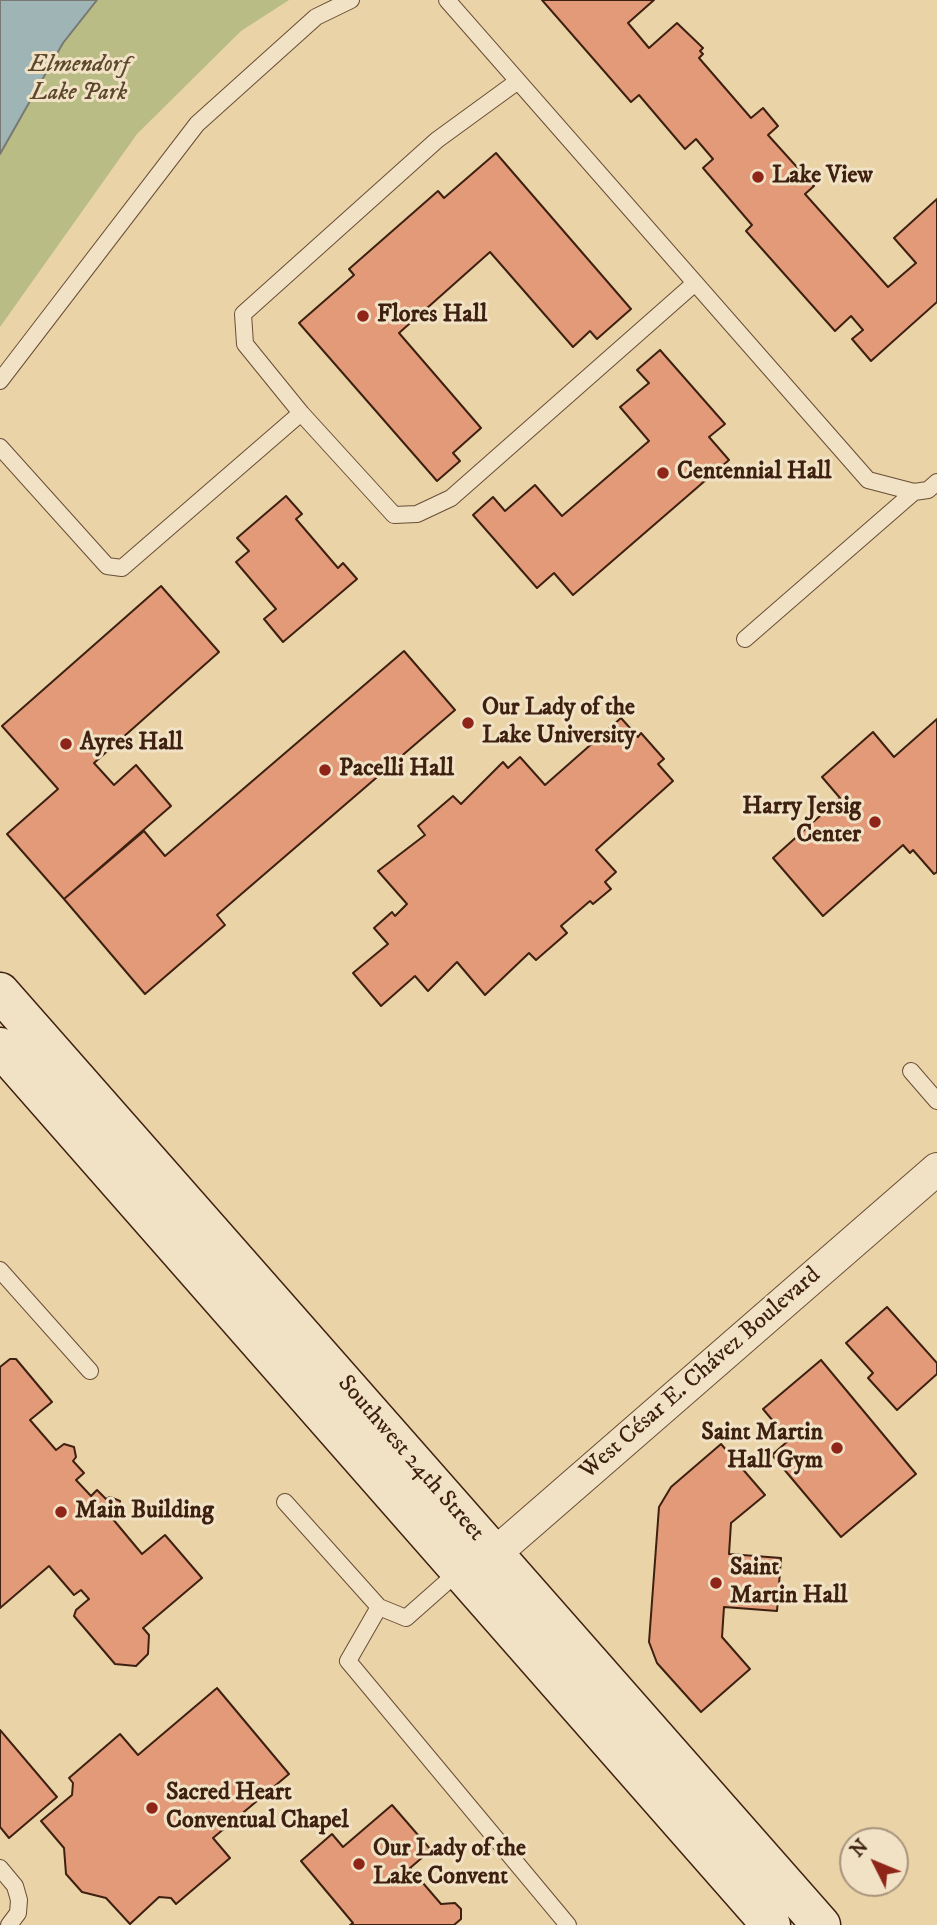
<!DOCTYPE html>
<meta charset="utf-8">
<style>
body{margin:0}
#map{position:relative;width:937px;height:1925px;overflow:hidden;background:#e9d3a7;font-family:"IM FELL DW Pica",serif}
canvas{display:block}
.north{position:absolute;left:839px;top:1827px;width:70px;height:70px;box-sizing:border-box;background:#f1e2c6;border:2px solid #a9947d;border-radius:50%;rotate:313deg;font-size:19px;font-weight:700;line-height:28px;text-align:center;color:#3e2010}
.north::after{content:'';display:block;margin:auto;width:24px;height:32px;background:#8f2418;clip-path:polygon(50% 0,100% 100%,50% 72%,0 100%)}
</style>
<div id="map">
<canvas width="937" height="1925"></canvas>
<div class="north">N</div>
</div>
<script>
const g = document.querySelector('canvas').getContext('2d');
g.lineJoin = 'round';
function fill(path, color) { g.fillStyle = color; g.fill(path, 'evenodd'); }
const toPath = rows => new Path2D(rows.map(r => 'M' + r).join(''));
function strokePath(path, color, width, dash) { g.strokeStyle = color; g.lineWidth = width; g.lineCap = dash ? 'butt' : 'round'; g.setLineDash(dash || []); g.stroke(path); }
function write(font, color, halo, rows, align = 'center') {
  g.font = font + ' "IM FELL DW Pica",serif'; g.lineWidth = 6; g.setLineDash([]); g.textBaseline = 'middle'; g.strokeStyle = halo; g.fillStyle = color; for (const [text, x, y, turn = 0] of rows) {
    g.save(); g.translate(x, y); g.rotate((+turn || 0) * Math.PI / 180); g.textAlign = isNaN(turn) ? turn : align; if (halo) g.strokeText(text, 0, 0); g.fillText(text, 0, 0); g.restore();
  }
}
const green = toPath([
 [0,0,289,0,241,31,137,134,0,327]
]);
const water = toPath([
 [0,0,97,0,63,43,0,154,0,0]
]);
const building = toPath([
 [542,0,654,0,628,23,649,48,677,23,703,48,700,51,703,54,699,58,751,118,763,108,778,126,768,135,814,186,805,194,888,287,916,263,894,238,937,199,937,302,871,361,852,339,863,330,851,316,835,331,746,231,752,225,703,168,713,159,696,139,685,149,639,95,631,102,542,0],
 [496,153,631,309,597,339,590,331,573,347,490,252,399,333,481,428,453,453,460,461,437,481,299,323,354,275,349,269,438,191,444,198,496,153],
 [660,350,725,424,709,437,729,460,573,595,554,573,537,588,473,515,493,497,505,511,535,485,562,516,649,441,620,407,649,383,637,370,660,350],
 [286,496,302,514,296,519,338,568,343,563,357,579,283,642,264,619,276,609,236,562,249,551,237,538,286,496],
 [161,586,219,652,94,763,114,785,136,765,171,806,64,899,7,834,58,789,2,726,161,586],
 [404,651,455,710,217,915,225,925,145,994,64,899,144,831,165,856,404,651],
 [621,718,638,737,641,733,664,759,658,764,673,781,596,850,616,872,605,882,611,889,593,904,590,901,561,926,567,933,536,960,529,953,485,995,457,962,428,991,415,976,381,1006,353,973,388,944,374,928,392,912,395,916,407,904,378,871,425,835,418,826,453,796,461,804,503,762,508,768,520,757,545,785,621,718],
 [937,719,937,872,934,874,913,850,910,853,903,845,823,916,773,858,840,798,822,777,873,732,894,757,937,719],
 [887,1307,937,1363,937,1374,897,1410,868,1378,873,1373,846,1343,887,1307],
 [10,1359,16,1359,52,1402,30,1420,56,1450,64,1444,74,1447,76,1457,73,1461,84,1473,76,1480,91,1496,97,1490,106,1499,110,1497,120,1501,121,1513,112,1518,142,1554,165,1535,202,1578,143,1628,149,1635,148,1654,136,1666,115,1664,74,1616,76,1610,89,1599,81,1590,74,1595,49,1566,0,1608,0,1367,10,1359],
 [821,1360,916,1474,841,1537,772,1455,789,1440,763,1409,821,1360],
 [721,1444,765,1495,731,1523,729,1554,781,1558,777,1611,724,1607,722,1637,750,1669,701,1712,657,1663,649,1642,659,1507,671,1487,721,1444],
 [217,1688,289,1774,213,1838,230,1858,176,1904,171,1898,159,1897,130,1924,106,1898,82,1892,66,1874,64,1848,41,1821,72,1795,73,1783,69,1778,120,1734,138,1755,217,1688],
 [0,1730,57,1797,9,1838,0,1827,0,1730],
 [392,1805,431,1850,410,1868,441,1904,455,1903,461,1909,461,1919,454,1925,350,1925,353,1923,301,1861,332,1834,343,1847,392,1805]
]);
const lane = toPath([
 [447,0,868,480,914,492,928,490,937,482],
 [0,381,197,124,316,17,351,0],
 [301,413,394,515,417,514,451,498,695,283],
 [0,447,107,566,122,568,301,413,245,344,243,314,437,140,518,81],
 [745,639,914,492],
 [911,1071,937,1101],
 [0,1270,90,1371],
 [285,1502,379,1607,406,1618,458,1572],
 [379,1607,348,1661,568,1925],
 [0,1868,15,1886,19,1900,18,1913,9,1925]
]);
const street = toPath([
 [476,1570,937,1169]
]);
const secondary = toPath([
 [0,992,821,1925],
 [0,1047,771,1925]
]);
const markers = [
 [758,177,7,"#8f2418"],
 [363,316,7,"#8f2418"],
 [663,473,7,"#8f2418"],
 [468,723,7,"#8f2418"],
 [66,744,7,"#8f2418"],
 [325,770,7,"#8f2418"],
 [875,822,7,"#8f2418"],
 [837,1448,7,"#8f2418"],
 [61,1512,7,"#8f2418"],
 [716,1583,7,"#8f2418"],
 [152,1808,7,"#8f2418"],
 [359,1864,7,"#8f2418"]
];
const parkNames = [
 ["Elmendorf",79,66],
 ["Lake Park",79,94]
];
const poiNames = [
 ["Lake View",772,177],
 ["Flores Hall",377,316],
 ["Centennial Hall",677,473],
 ["Our Lady of the",482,709],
 ["Lake University",482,737],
 ["Ayres Hall",80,744],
 ["Pacelli Hall",339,770],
 ["Harry Jersig",861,808,"right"],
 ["Center",861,836,"right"],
 ["Saint Martin",823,1434,"right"],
 ["Hall Gym",823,1462,"right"],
 ["Main Building",75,1512],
 ["Saint",730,1569],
 ["Martin Hall",730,1597],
 ["Sacred Heart",166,1794],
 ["Conventual Chapel",166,1822],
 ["Our Lady of the",373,1850],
 ["Lake Convent",373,1878]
];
const streetNames = [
 ["West César E. Chávez Boulevard",701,1374,-41],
 ["Southwest 24th Street",410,1459,49]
];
fill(green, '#b9bc85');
fill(water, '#9fb4b5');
strokePath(water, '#787973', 2);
fill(building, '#e29a79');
strokePath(building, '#3e2010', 2);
strokePath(lane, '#694d36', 18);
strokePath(street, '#694d36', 34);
strokePath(secondary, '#3e2010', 41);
strokePath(lane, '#f1e2c6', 16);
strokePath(street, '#f1e2c6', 32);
strokePath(secondary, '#f1e2c6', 38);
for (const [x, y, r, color] of markers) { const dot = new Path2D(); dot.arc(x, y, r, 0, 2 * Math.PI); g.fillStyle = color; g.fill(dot); strokePath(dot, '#f1e2c6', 2.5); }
write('italic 24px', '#5d472d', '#f1e2c6', parkNames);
write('bold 24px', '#3e2010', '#f1e2c6', poiNames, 'left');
write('24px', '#3e2010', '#f1e2c6', streetNames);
</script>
